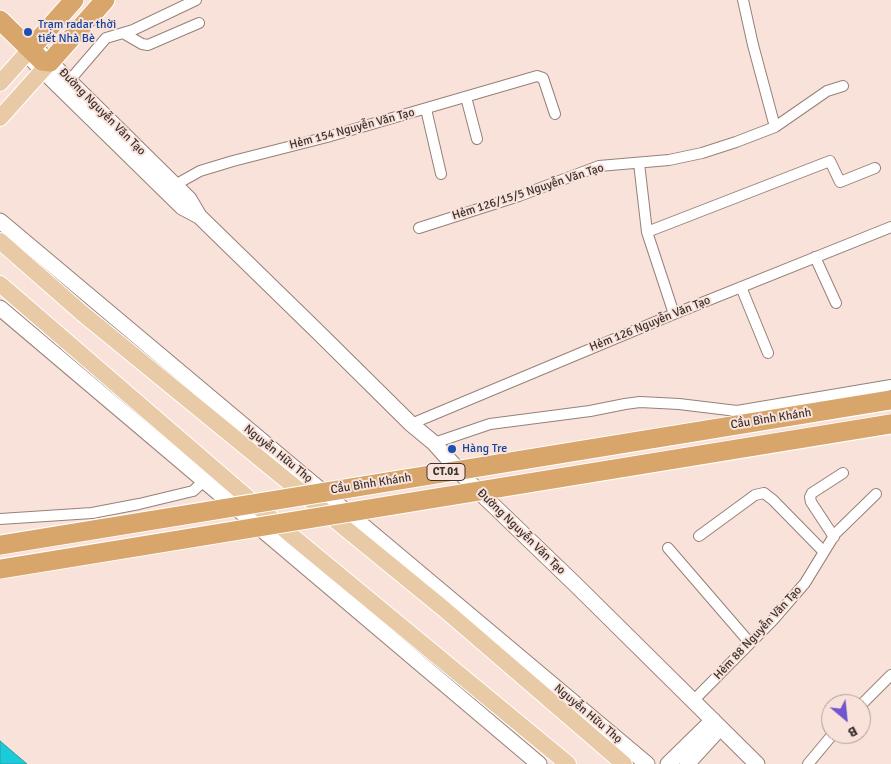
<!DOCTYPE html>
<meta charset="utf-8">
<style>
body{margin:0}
#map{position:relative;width:891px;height:764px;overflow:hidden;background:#f9e2da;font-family:Signika,sans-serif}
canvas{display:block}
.north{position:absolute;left:821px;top:694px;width:50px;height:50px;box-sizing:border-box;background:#f9e2da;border:1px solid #ad9c96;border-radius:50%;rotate:152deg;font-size:14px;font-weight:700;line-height:20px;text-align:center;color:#3c3330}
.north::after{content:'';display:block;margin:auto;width:18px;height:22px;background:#6f55ce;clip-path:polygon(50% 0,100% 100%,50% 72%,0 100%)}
</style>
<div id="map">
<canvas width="891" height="764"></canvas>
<div class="north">B</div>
</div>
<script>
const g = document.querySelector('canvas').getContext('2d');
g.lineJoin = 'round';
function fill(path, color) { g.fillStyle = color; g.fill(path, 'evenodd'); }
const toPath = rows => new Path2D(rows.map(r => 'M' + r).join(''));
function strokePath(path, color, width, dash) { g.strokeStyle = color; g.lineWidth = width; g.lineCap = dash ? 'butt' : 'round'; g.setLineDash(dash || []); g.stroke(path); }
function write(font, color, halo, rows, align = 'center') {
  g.font = font + ' Signika,sans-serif'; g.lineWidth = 4; g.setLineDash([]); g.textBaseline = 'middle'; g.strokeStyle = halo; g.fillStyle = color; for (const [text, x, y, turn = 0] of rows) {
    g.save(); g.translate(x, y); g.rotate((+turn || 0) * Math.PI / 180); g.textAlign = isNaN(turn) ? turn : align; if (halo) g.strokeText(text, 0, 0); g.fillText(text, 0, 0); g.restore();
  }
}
const water = toPath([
 [0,741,27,764,0,764,0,741]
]);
const minor = toPath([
 [743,0,753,45,775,127],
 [123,33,142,44,148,45,199,23],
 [69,81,106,38,133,30,196,0],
 [466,97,477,139],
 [426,109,441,174],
 [639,163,647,232,674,314],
 [175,185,200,171,233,161,327,137,537,76,543,78,555,114],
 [419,228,519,196,599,166,669,160,702,153,736,142,775,127,827,91,843,86],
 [647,232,830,161,840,182,875,168],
 [815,257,836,303],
 [741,287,768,353],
 [411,424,674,314,891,227],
 [434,443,490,424,590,411,625,404,640,402,679,404,737,411,891,385],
 [0,519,92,513,139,504,193,491,205,480],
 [699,536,755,495,764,493,773,500,824,552],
 [834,537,811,502,810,497,812,493,843,473],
 [668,548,750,643],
 [693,701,773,620,805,583,835,534,876,494],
 [861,705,891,675],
 [808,764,833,734]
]);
const secondary = toPath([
 [42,54,189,199,199,216,318,332,411,424,434,443,469,482,577,586,757,764],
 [34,62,182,207,199,216],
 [0,221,647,764],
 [0,308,539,764],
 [668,764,713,720],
 [687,764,720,728]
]);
const primary = toPath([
 [0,83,34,45],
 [0,118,50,62],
 [0,241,82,313,444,609,624,764],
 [0,284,292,536,568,764]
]);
const motorway = toPath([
 [0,20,42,61,50,62,105,0],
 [34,45,74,0]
]);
const motorwayBridge = toPath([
 [0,545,891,400],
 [0,569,891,424]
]);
const markers = [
 [28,32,5,"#1a4fb4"],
 [452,449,5,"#1a4fb4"]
];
const shields = [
 [446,472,38]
];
const shieldNames = [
 ["CT.01",446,472]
];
const transitNames = [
 ["Trạm radar thời",38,25],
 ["tiết Nhà Bè",38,39],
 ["Hàng Tre",462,449]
];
const streetNames = [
 ["Đường Nguyễn Văn Tạo",102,112,45],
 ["Hẻm 154 Nguyễn Văn Tạo",352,129,-15],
 ["Hẻm 126/15/5 Nguyễn Văn Tạo",528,192,-18],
 ["Hẻm 126 Nguyễn Văn Tạo",650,324,-22],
 ["Cầu Bình Khánh",771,419,-9],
 ["Nguyễn Hữu Thọ",278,454,39],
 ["Cầu Bình Khánh",371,484,-9],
 ["Đường Nguyễn Văn Tạo",521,532,44],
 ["Hẻm 88 Nguyễn Văn Tạo",758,633,-47],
 ["Nguyễn Hữu Thọ",588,714,40]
];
fill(water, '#1ccbda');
strokePath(water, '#269da7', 1);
strokePath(minor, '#968179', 12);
strokePath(secondary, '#968179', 17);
strokePath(primary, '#fff', 18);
strokePath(motorway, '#fff', 21);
strokePath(minor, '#fff', 10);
strokePath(secondary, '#fff', 15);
strokePath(primary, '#e8caa6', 16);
strokePath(motorway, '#d8a66a', 19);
strokePath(motorwayBridge, '#fff', 21, []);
strokePath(motorwayBridge, '#d8a66a', 19);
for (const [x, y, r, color] of markers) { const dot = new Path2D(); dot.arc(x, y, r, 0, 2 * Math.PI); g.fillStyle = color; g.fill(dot); strokePath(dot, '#f9e2da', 2); }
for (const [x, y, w] of shields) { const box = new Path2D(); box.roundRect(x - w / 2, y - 8.5, w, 17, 4); g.fillStyle = '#f9e2da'; g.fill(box); strokePath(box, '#3c3330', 1); }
write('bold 11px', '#3c3330', null, shieldNames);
write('12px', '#164399', '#f9e2da', transitNames, 'left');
write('12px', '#3c3330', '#f9e2da', streetNames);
</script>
